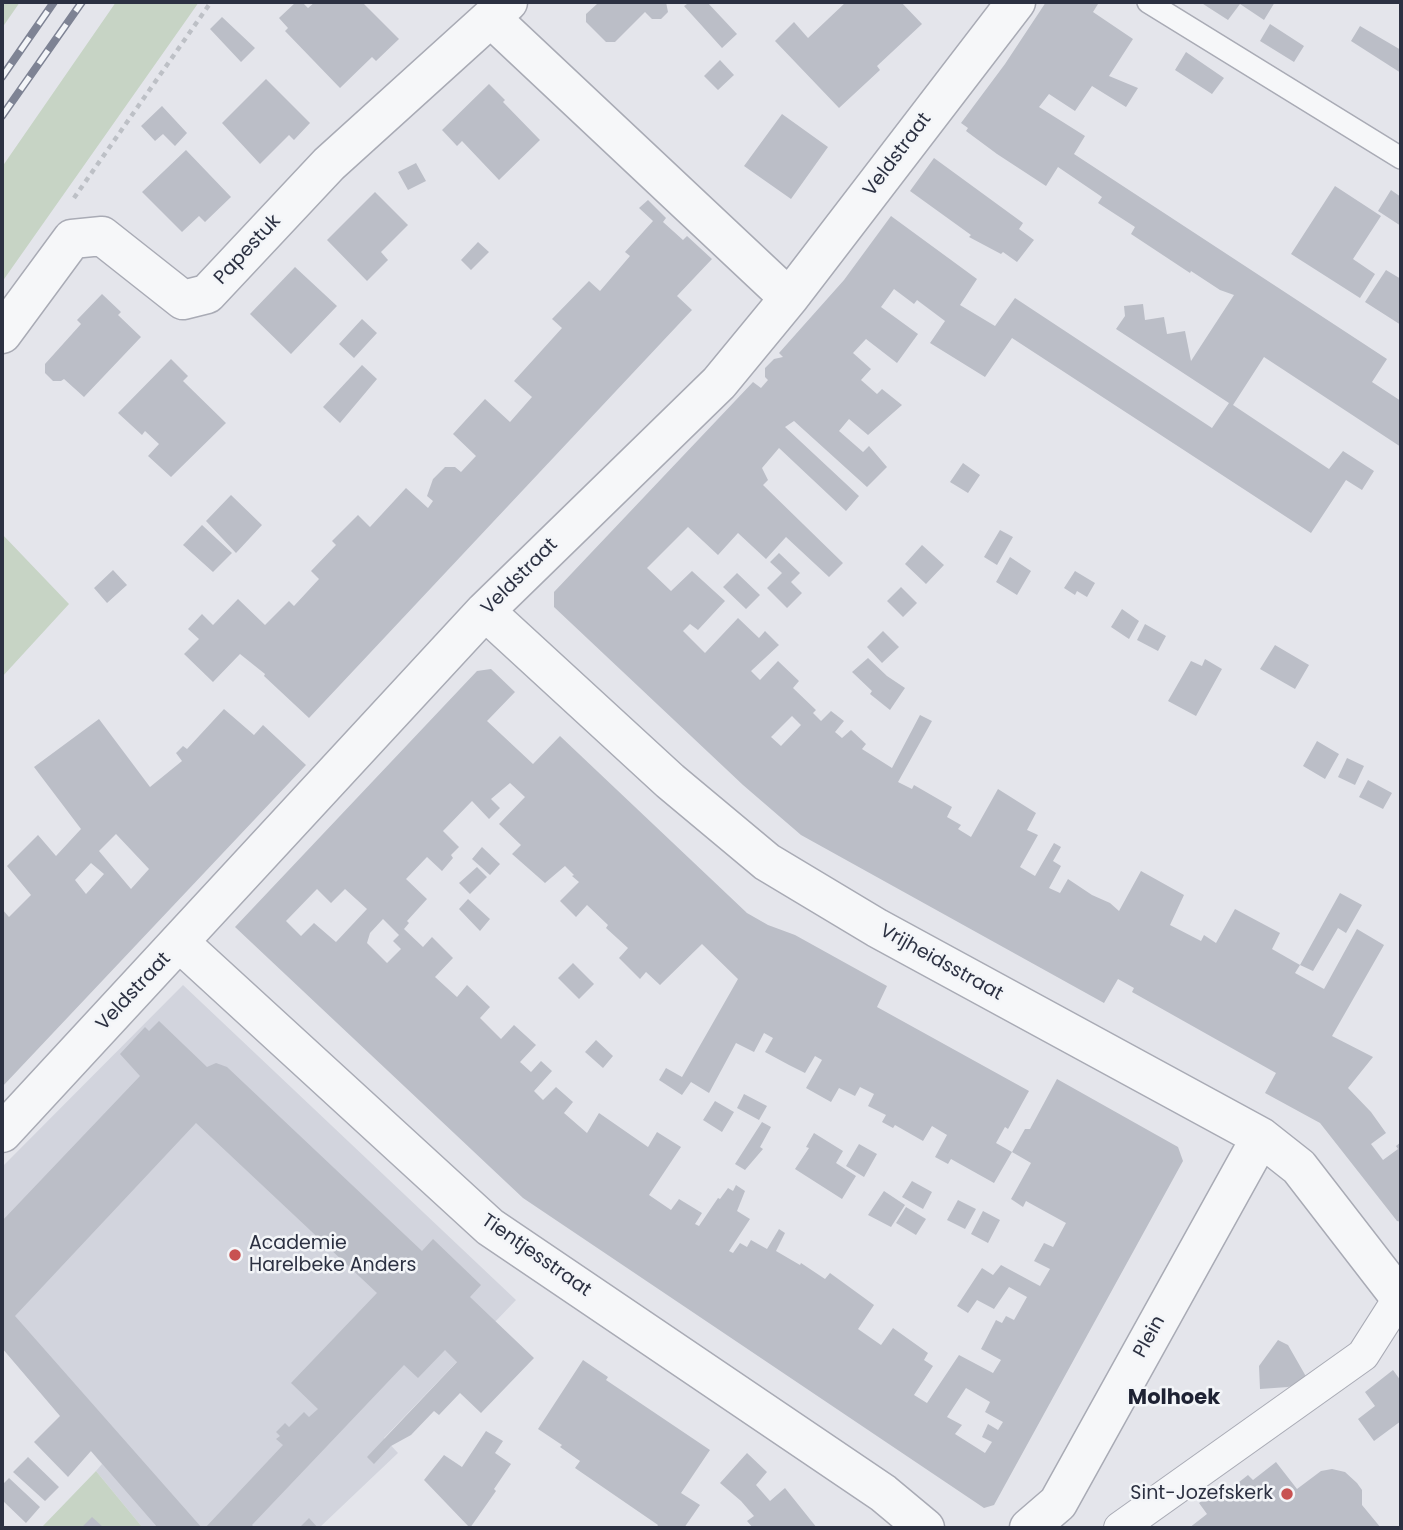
<!DOCTYPE html>
<style>
body{margin:0}
#map{position:relative;width:1403px;height:1530px;overflow:hidden;background:#e4e5eb;font-family:Poppins,sans-serif}
canvas{display:block}
.frame{position:absolute;inset:0;border:4px solid #2c3142;pointer-events:none}
</style>
<div id="map">
<canvas width="1403" height="1530"></canvas>
<div class="frame"></div>
</div>
<script>
const g = document.querySelector('canvas').getContext('2d');
g.lineJoin = 'round';
function fill(path, color) { g.fillStyle = color; g.fill(path, 'evenodd'); }
const toPath = rows => new Path2D(rows.map(r => 'M' + r).join(''));
function strokePath(path, color, width, dash) { g.strokeStyle = color; g.lineWidth = width; g.lineCap = dash ? 'butt' : 'round'; g.setLineDash(dash || []); g.stroke(path); }
function write(font, color, halo, rows, align = 'center') {
  g.font = font + ' Poppins,sans-serif'; g.lineWidth = 5; g.setLineDash([]); g.textBaseline = 'middle'; g.strokeStyle = halo; g.fillStyle = color; for (const [text, x, y, turn = 0] of rows) {
    g.save(); g.translate(x, y); g.rotate((+turn || 0) * Math.PI / 180); g.textAlign = isNaN(turn) ? turn : align; if (halo) g.strokeText(text, 0, 0); g.fillText(text, 0, 0); g.restore();
  }
}
const built = toPath([
 [183,985,516,1300,384,1438,398,1453,319,1528,143,1528,96,1471,102,1464,2,1348,2,1167]
]);
const green = toPath([
 [2,2,20,2,2,28],
 [116,2,199,2,2,282,2,167],
 [2,534,69,604,2,677],
 [96,1471,143,1528,41,1528]
]);
const building = toPath([
 [296,2,302,2,308,8,315,2,362,2,399,39,376,61,372,57,340,88,285,31,288,28,279,18],
 [595,2,666,2,668,12,661,19,652,19,645,12,615,42,606,42,586,22,586,14,597,4],
 [690,2,707,2,737,34,722,48,684,6],
 [846,2,901,2,922,24,877,66,880,70,839,108,775,41,794,22,808,38],
 [1046,2,1095,2,1098,4,1093,12,1133,39,1109,76,1138,88,1126,107,1092,86,1075,111,1049,94,1039,107,1085,136,1074,154,1387,359,1372,382,1401,401,1401,447,1264,357,1233,405,1329,469,1343,451,1374,471,1362,490,1346,480,1311,533,1012,338,985,377,930,343,945,321,917,300,914,304,894,289,881,307,918,334,897,363,866,339,853,353,871,369,861,380,877,394,882,389,902,405,868,435,849,419,839,431,863,452,869,446,887,467,867,487,794,421,785,427,859,496,846,511,779,448,762,468,768,480,763,485,843,563,829,577,786,537,766,559,738,533,718,555,688,527,647,568,671,591,692,571,725,601,698,630,690,624,683,631,705,653,738,618,759,638,765,631,779,645,751,671,760,680,778,661,799,681,793,688,816,710,813,713,821,721,831,711,844,721,835,732,842,738,851,730,866,744,862,749,892,768,920,715,932,721,898,782,912,789,914,785,952,807,947,817,961,825,958,829,971,837,998,789,1036,813,1027,830,1038,835,1020,867,1035,876,1054,843,1061,847,1053,861,1061,866,1049,888,1060,893,1068,879,1092,895,1110,903,1119,911,1141,871,1184,895,1170,925,1201,941,1204,935,1216,943,1235,909,1280,933,1272,949,1300,965,1340,893,1362,905,1346,933,1338,928,1313,971,1300,965,1295,973,1324,989,1357,929,1384,945,1332,1036,1373,1057,1348,1088,1371,1112,1386,1133,1371,1144,1383,1160,1398,1149,1396,1146,1401,1142,1401,1222,1397,1221,1320,1123,1265,1093,1276,1073,1132,992,1134,988,1118,979,1104,1003,801,835,743,785,554,607,554,592,753,382,761,388,768,380,765,377,765,368,774,359,783,357,779,353,844,280,891,216,977,279,960,305,995,326,1015,298,1212,428,1229,403,1116,329,1125,316,1124,306,1143,304,1145,320,1164,317,1167,334,1185,331,1191,361,1234,295,1220,290,1191,271,1190,273,1131,234,1135,227,1098,203,1102,197,1058,167,1046,186,997,154,966,131,968,128,961,123,1005,64],
 [792,716,801,725,781,746,771,737],
 [1200,2,1275,2,1264,20,1240,4,1228,20],
 [222,17,255,48,241,62,210,29],
 [1270,24,1304,46,1294,62,1260,41],
 [1360,26,1401,50,1401,73,1351,41],
 [1186,52,1224,78,1212,94,1175,70],
 [720,60,734,75,718,90,704,76],
 [266,79,310,123,294,140,289,135,260,164,222,123],
 [489,84,505,100,503,102,540,140,499,180,462,141,457,146,442,130],
 [162,106,187,133,175,146,163,134,155,141,141,126],
 [782,114,828,147,791,199,744,166],
 [186,150,231,197,205,222,199,216,182,232,142,192],
 [934,158,1023,223,1019,229,1034,240,1017,262,1003,252,1001,254,969,237,971,235,910,191],
 [416,163,426,181,408,190,398,172],
 [1335,186,1381,216,1353,259,1375,274,1360,298,1291,254],
 [1391,190,1401,197,1401,226,1378,211],
 [375,192,408,225,381,252,388,260,367,281,327,240],
 [648,200,666,218,663,222,683,240,687,236,712,259,677,296,692,310,309,718,264,676,265,674,240,654,213,682,184,654,199,639,188,629,202,614,213,625,238,599,265,625,289,601,294,606,319,579,311,571,336,545,332,541,358,515,370,527,406,488,428,508,433,501,427,496,433,479,445,467,455,467,461,472,476,456,453,434,485,399,510,422,532,397,514,381,562,328,552,319,589,281,600,291,630,256,625,252,653,221,639,208],
 [478,242,489,252,471,270,461,260],
 [295,267,337,306,291,354,250,314],
 [1386,270,1401,279,1401,325,1365,302],
 [102,294,121,312,118,315,141,337,84,397,64,379,61,381,53,381,45,373,45,364,81,324,77,320],
 [362,319,377,333,354,358,339,344],
 [171,359,188,376,183,381,226,423,171,477,148,456,159,444,145,431,142,435,118,413],
 [362,365,377,379,340,423,323,407],
 [963,463,980,475,968,493,950,482],
 [231,495,262,525,236,553,206,521],
 [202,525,232,553,213,572,183,545],
 [1000,530,1013,537,997,565,984,557],
 [922,545,944,565,926,584,905,564],
 [779,553,800,573,791,582,802,593,787,608,767,588,782,573,770,562],
 [1010,557,1031,571,1017,595,996,582],
 [113,570,127,585,107,603,94,588],
 [1075,571,1095,583,1087,597,1077,591,1075,595,1064,588],
 [737,573,760,595,746,609,723,587],
 [901,587,917,603,903,617,887,601],
 [1122,609,1139,621,1129,639,1111,627],
 [1145,624,1166,636,1158,651,1137,640],
 [883,631,899,647,882,663,867,647],
 [1275,645,1309,665,1295,689,1260,669],
 [868,658,887,676,905,688,890,710,870,694,872,691,852,672],
 [1205,659,1222,669,1196,716,1168,701,1191,661,1202,666],
 [491,669,515,692,487,721,533,764,560,736,747,913,768,925,795,935,887,986,877,1007,1029,1091,1008,1129,1005,1127,996,1143,1012,1152,994,1183,951,1159,948,1164,935,1157,947,1135,932,1126,923,1141,895,1125,893,1128,882,1122,886,1115,868,1106,874,1094,860,1087,855,1096,839,1088,831,1102,806,1088,822,1060,815,1056,805,1073,789,1065,765,1052,773,1038,764,1033,754,1052,736,1043,709,1093,691,1082,682,1095,659,1080,666,1068,682,1077,738,979,702,944,660,985,646,972,640,979,619,958,628,948,606,928,608,925,587,905,576,917,560,901,579,882,572,876,574,875,565,866,545,883,512,854,521,845,499,824,525,797,510,783,491,799,500,808,489,819,472,801,443,831,459,847,451,855,453,858,442,871,427,857,406,879,427,899,407,921,409,923,404,929,423,947,432,937,453,958,435,977,457,997,467,985,490,1007,480,1018,501,1039,514,1025,536,1045,520,1062,531,1072,541,1061,552,1071,534,1091,543,1100,556,1087,573,1102,564,1113,587,1133,599,1113,648,1147,657,1132,681,1147,649,1195,671,1210,679,1199,702,1213,695,1224,699,1226,718,1198,720,1199,728,1188,733,1191,736,1185,745,1191,737,1211,750,1219,729,1251,733,1253,740,1243,747,1247,751,1240,767,1249,779,1229,785,1233,776,1251,800,1265,801,1263,825,1279,830,1273,874,1305,858,1329,881,1345,893,1328,928,1353,924,1360,933,1366,914,1395,927,1403,959,1355,993,1373,1001,1360,981,1349,996,1320,1002,1323,1006,1316,1014,1320,1027,1297,1009,1287,994,1309,977,1300,968,1313,957,1306,982,1268,993,1275,1001,1265,1040,1286,1050,1269,1034,1261,1044,1243,1053,1247,1066,1223,1026,1201,1023,1207,1011,1199,1031,1163,1012,1152,1025,1129,1030,1129,1057,1079,1178,1147,1183,1161,994,1505,984,1508,523,1198,235,927,477,671],
 [317,889,331,903,345,889,367,909,336,942,314,923,301,936,286,921],
 [383,919,399,935,393,941,401,949,387,963,367,943,370,933],
 [966,1388,990,1402,985,1412,1003,1422,998,1430,988,1424,982,1437,992,1442,985,1453,955,1434,962,1425,947,1417],
 [224,709,254,735,263,725,306,765,2,1087,2,909,9,917,31,895,7,866,38,835,56,856,81,829,34,767,99,719,150,787,182,761,176,753,183,746,187,749],
 [116,834,149,869,131,889,99,851],
 [91,863,104,874,86,894,75,880],
 [1317,741,1339,754,1325,779,1303,766],
 [1347,758,1364,766,1355,785,1338,777],
 [1368,780,1392,793,1383,809,1359,797],
 [482,847,500,864,490,875,472,859],
 [477,867,487,877,470,894,459,883],
 [468,899,490,919,480,931,459,909],
 [573,963,594,984,579,999,558,978],
 [159,1021,207,1067,216,1063,227,1067,422,1251,433,1239,481,1285,470,1297,534,1358,481,1413,460,1393,439,1415,434,1411,411,1435,391,1446,374,1464,367,1457,457,1362,445,1350,418,1378,404,1365,252,1525,255,1528,205,1528,283,1445,276,1439,280,1436,276,1432,285,1423,289,1427,304,1412,309,1417,318,1409,291,1383,377,1293,196,1123,15,1316,202,1528,158,1528,91,1451,68,1477,34,1442,60,1416,2,1348,2,1221,140,1076,120,1054,145,1027,149,1031],
 [596,1040,613,1056,603,1068,585,1052],
 [744,1094,767,1106,759,1120,737,1108],
 [715,1101,734,1112,722,1132,703,1120],
 [762,1122,771,1127,760,1147,763,1149,745,1170,735,1164],
 [814,1133,843,1151,836,1163,856,1176,842,1199,795,1169,809,1148,806,1147],
 [859,1144,877,1154,864,1177,846,1166],
 [912,1181,932,1192,923,1209,902,1197],
 [884,1191,905,1205,891,1227,868,1215],
 [958,1200,976,1209,965,1229,947,1220],
 [906,1207,926,1219,916,1235,896,1223],
 [983,1211,1000,1220,988,1243,971,1234],
 [1278,1340,1288,1345,1308,1380,1288,1387,1260,1389,1259,1366],
 [583,1360,608,1377,606,1380,710,1450,681,1493,700,1505,684,1528,656,1528,658,1525,575,1468,580,1461,560,1447,562,1445,538,1429],
 [1393,1370,1401,1381,1401,1421,1374,1441,1358,1419,1375,1406,1365,1392],
 [486,1431,503,1441,495,1453,511,1464,494,1489,496,1491,470,1528,424,1480,444,1455,462,1467],
 [747,1453,767,1472,756,1485,770,1501,785,1488,817,1528,753,1528,747,1521,754,1516,741,1501,720,1483],
 [28,1457,59,1487,45,1501,13,1472],
 [1276,1462,1297,1489,1321,1471,1332,1469,1345,1472,1357,1483,1362,1490,1362,1505,1381,1528,1189,1528,1207,1514,1199,1503,1224,1484,1229,1490,1248,1475,1253,1480],
 [9,1478,40,1507,26,1523,2,1500,2,1485],
 [92,1517,104,1528,81,1528],
 [309,1518,318,1528,299,1528]
]);
const path = toPath([
 [74,198,211,2]
]);
const service = toPath([
 [1148,2,1401,158]
]);
const pedestrian = toPath([
 [1120,1528,1363,1355,1400,1297]
]);
const minor = toPath([
 [492,19,789,298],
 [2,334,72,239,102,236,183,300,207,294,329,164,508,2],
 [485,611,670,781,767,862,877,928,1261,1137,1299,1167,1401,1299],
 [180,943,490,1227,883,1493,925,1528],
 [2,1133,485,611,719,383,789,298,1016,2],
 [1029,1528,1058,1503,1261,1137]
]);
const rail = toPath([
 [2,77,54,2],
 [2,116,82,2]
]);
const markers = [
 [235,1255,7,"#c85251"],
 [1287,1494,7,"#c85251"]
];
const streetNames = [
 ["Veldstraat",898,155,-53],
 ["Papestuk",248,250,-47],
 ["Veldstraat",520,577,-45],
 ["Vrijheidsstraat",941,963,29],
 ["Veldstraat",134,992,-47],
 ["Tientjesstraat",536,1256,35],
 ["Plein",1150,1337,-61]
];
const poiNames = [
 ["Academie",249,1244],
 ["Harelbeke Anders",249,1266],
 ["Sint-Jozefskerk",1273,1494,"right"]
];
const neighbourhoodNames = [
 ["Molhoek",1174,1399]
];
fill(built, '#d2d4dd');
fill(green, '#c7d4c5');
fill(building, '#bbbec7');
strokePath(service, '#a9abb5', 24);
strokePath(pedestrian, '#a9abb5', 34);
strokePath(minor, '#a9abb5', 41);
strokePath(path, '#bdc0c6', 4.5, [5, 5]);
strokePath(service, '#f6f7f9', 21);
strokePath(pedestrian, '#f6f7f9', 32);
strokePath(minor, '#f6f7f9', 38);
strokePath(rail, '#7e8394', 8);
strokePath(rail, '#f3f5f8', 5, [16]);
for (const [x, y, r, color] of markers) { const dot = new Path2D(); dot.arc(x, y, r, 0, 2 * Math.PI); g.fillStyle = color; g.fill(dot); strokePath(dot, '#f3f5f8', 2.5); }
write('19px', '#2c3142', '#f3f5f8', streetNames);
write('19px', '#2c3142', '#f3f5f8', poiNames, 'left');
write('bold 21px', '#1e2233', '#f3f5f8', neighbourhoodNames);
</script>
